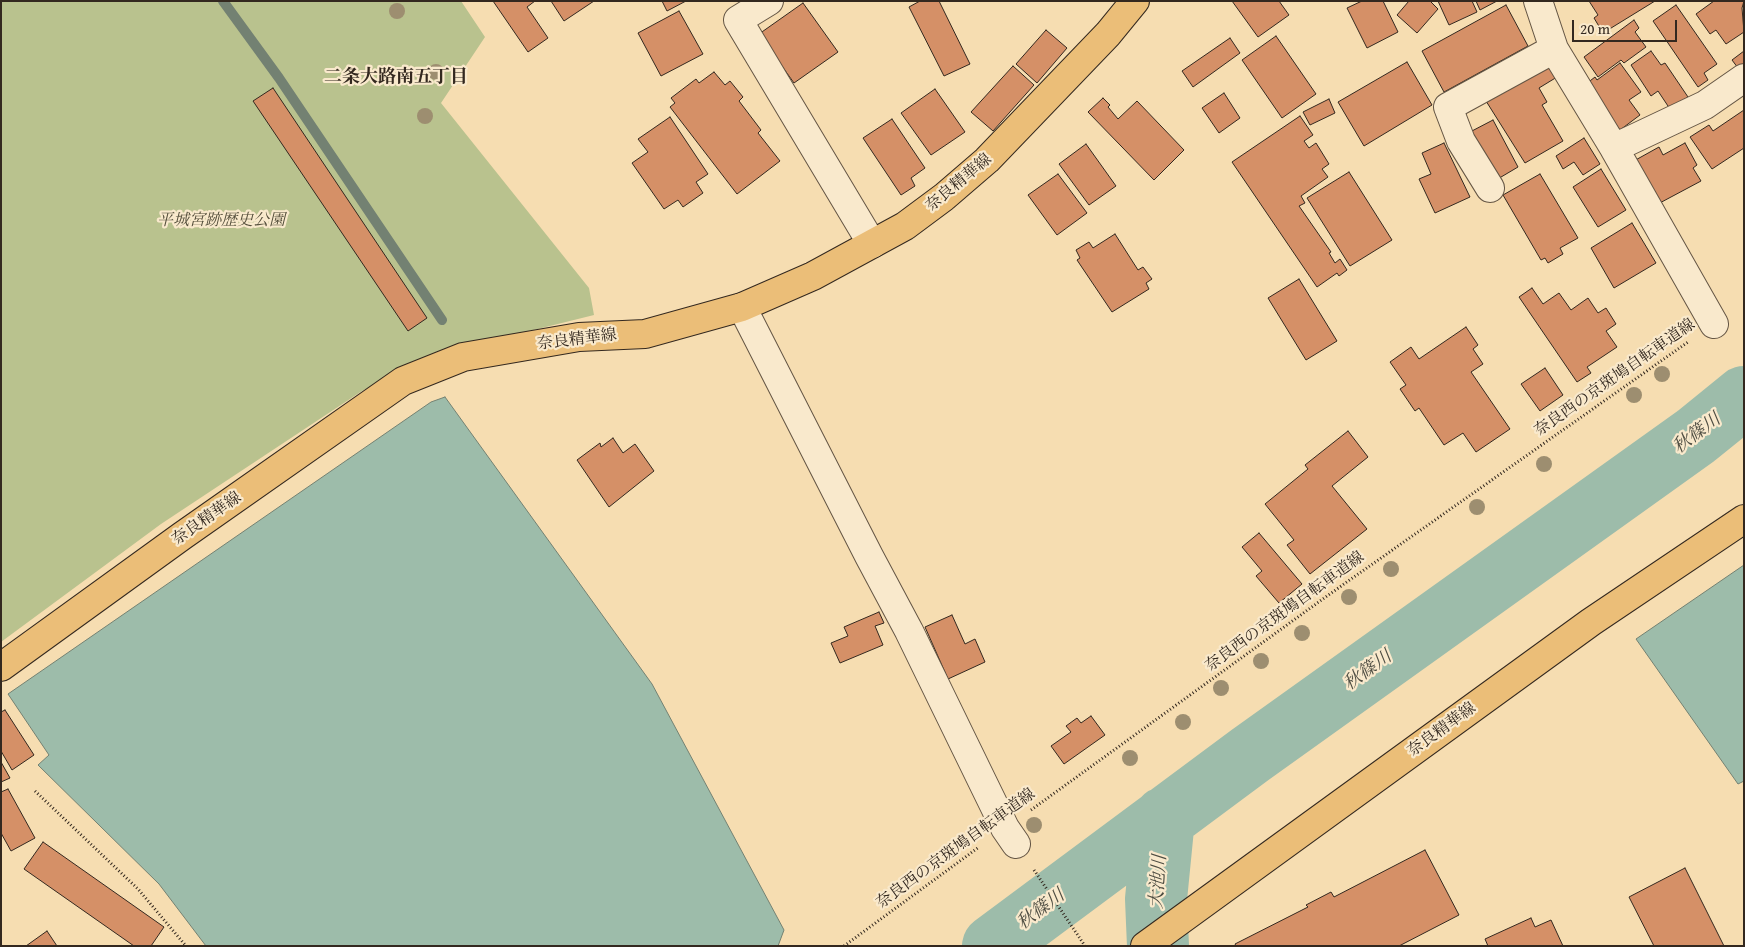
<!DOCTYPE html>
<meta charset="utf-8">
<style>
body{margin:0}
#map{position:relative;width:1745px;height:947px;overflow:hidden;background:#f6ddb1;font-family:"Gentium Book Plus",serif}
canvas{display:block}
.frame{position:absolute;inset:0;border:2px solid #33281f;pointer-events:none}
.scale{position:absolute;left:1572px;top:20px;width:105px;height:22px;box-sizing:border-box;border:2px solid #33281f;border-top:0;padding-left:6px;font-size:15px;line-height:18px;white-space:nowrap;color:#33281f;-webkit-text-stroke:4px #f9e9cc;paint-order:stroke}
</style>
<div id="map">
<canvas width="1745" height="947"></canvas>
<div class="frame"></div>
<div class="scale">20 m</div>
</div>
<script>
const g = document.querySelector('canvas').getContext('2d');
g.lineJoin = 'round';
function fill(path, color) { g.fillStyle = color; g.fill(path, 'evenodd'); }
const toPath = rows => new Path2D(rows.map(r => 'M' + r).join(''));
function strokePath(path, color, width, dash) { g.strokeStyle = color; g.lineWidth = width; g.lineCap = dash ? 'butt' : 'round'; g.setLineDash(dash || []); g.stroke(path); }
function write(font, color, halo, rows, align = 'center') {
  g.font = font + ' "Gentium Book Plus","Noto Serif JP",serif'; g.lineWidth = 4.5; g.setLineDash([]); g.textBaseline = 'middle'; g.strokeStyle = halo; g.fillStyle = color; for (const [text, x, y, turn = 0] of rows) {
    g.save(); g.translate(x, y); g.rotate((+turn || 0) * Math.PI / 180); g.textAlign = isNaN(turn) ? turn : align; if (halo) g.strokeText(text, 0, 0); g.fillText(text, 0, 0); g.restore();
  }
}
const green = toPath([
 [1,1,461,1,485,37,441,103,589,288,594,315,437,354,362,391,161,524,1,642]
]);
const water = toPath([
 [445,397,652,684,784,930,778,946,206,946,159,884,38,765,49,755,8,694,431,402,445,397],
 [1744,565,1744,781,1738,784,1636,639,1744,565]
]);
const stream = toPath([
 [223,1,279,78,442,320]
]);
const river = toPath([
 [993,946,1250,755,1696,436,1744,397],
 [1158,946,1156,899,1164,818]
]);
const building = toPath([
 [493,1,535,1,527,7,548,38,528,52,493,1],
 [551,1,594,1,564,21,551,1],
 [662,1,686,1,667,11,662,1],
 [920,1,939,1,970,64,944,76,909,7,920,1],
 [1232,1,1279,1,1289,15,1258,37,1232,1],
 [1362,1,1383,1,1398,32,1367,48,1347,8,1362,1],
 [1409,1,1430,1,1438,9,1417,33,1397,15,1409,1],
 [1438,1,1472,1,1477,12,1449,25,1438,1],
 [1476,1,1497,1,1480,10,1476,1],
 [1589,1,1655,1,1603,33,1594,18,1598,15,1589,1],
 [1714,1,1744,1,1742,8,1744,32,1726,44,1716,30,1710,34,1696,14,1714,1],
 [803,3,838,52,794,83,759,34,803,3],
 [1506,5,1528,46,1444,92,1422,51,1506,5],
 [1676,5,1717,64,1704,73,1708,80,1698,87,1653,21,1676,5],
 [679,11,703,54,661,76,638,33,679,11],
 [1634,20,1639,28,1635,32,1646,47,1624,63,1621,60,1598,77,1584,57,1634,20],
 [1046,30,1067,48,1037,83,1016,64,1046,30],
 [1276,36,1316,94,1282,118,1242,60,1276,36],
 [1230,38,1240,53,1193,87,1182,71,1230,38],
 [1651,51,1661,65,1665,63,1688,97,1670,109,1658,91,1651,96,1631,65,1651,51],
 [1744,51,1744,70,1741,72,1732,60,1744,51],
 [1407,62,1432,105,1364,146,1338,102,1407,62],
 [1548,63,1557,77,1539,88,1547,102,1542,105,1563,141,1525,163,1486,101,1548,63],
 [1620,63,1641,92,1629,100,1640,115,1620,130,1586,84,1595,77,1597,80,1620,63],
 [1013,66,1034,85,993,131,971,112,1013,66],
 [714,72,725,85,730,81,743,97,739,101,761,130,758,133,780,161,737,194,670,107,675,103,671,98,696,79,699,83,714,72],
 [273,88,427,318,408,331,253,101,273,88],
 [935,89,965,132,931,155,901,113,935,89],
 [1224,93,1240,118,1219,133,1202,108,1224,93],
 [1103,98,1110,105,1108,107,1118,119,1137,101,1184,150,1154,180,1088,112,1103,98],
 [1329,99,1335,113,1310,125,1303,112,1329,99],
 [1744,110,1744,148,1712,169,1690,137,1709,125,1713,131,1744,110],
 [1300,116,1313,135,1304,141,1309,148,1316,143,1329,164,1322,169,1328,177,1301,196,1305,203,1299,206,1331,252,1329,253,1335,263,1340,259,1347,270,1339,276,1337,273,1317,287,1232,162,1300,116],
 [670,117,708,174,696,182,703,193,683,207,678,200,664,209,632,163,648,152,638,139,670,117],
 [892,119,925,168,911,178,915,186,901,195,863,138,892,119],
 [1493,120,1518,167,1496,180,1470,132,1493,120],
 [1584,138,1600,164,1583,175,1574,162,1563,169,1556,156,1584,138],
 [1444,143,1470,197,1435,213,1419,179,1431,174,1422,153,1444,143],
 [1685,143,1697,165,1693,168,1701,181,1656,205,1632,162,1659,147,1663,155,1685,143],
 [1086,144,1116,186,1089,205,1059,164,1086,144],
 [1601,169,1626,210,1598,227,1573,187,1601,169],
 [1349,172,1392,240,1350,266,1307,198,1349,172],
 [1058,174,1087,213,1057,235,1028,195,1058,174],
 [1540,174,1578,238,1560,248,1563,254,1548,263,1545,258,1541,260,1503,195,1540,174],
 [1632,223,1656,263,1614,288,1591,248,1632,223],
 [1115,234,1138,270,1143,267,1152,279,1146,283,1149,289,1112,312,1077,260,1080,258,1076,250,1089,242,1093,248,1115,234],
 [1299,279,1337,341,1306,360,1268,298,1299,279],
 [1532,288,1543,304,1559,293,1571,310,1588,298,1598,313,1606,308,1616,324,1606,331,1617,347,1587,367,1591,373,1577,382,1519,297,1532,288],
 [1466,327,1478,345,1473,349,1483,364,1471,372,1510,429,1476,452,1463,433,1444,445,1419,408,1415,411,1400,389,1406,385,1390,362,1411,347,1419,359,1466,327],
 [1545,368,1563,395,1540,411,1521,384,1545,368],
 [1348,431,1368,457,1332,486,1367,529,1310,574,1287,545,1294,540,1265,504,1308,469,1305,465,1348,431],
 [613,438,623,453,635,444,654,471,609,507,577,460,600,443,601,447,613,438],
 [1259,533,1302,584,1279,603,1256,576,1262,571,1242,547,1259,533],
 [879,612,884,623,875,626,883,645,840,663,831,643,848,636,844,627,879,612],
 [952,615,965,644,975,639,985,662,948,679,925,627,952,615],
 [5,710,34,755,12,770,1,751,1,712,5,710],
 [1091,716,1105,735,1064,764,1051,746,1071,732,1066,726,1077,718,1081,723,1091,716],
 [1,762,10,778,1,782,1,762],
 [8,789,35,838,11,851,1,833,1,792,8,789],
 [43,842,164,927,151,946,134,946,24,869,43,842],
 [1425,850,1459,915,1399,946,1236,946,1235,944,1308,907,1306,905,1331,892,1334,897,1425,850],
 [1685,868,1724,946,1654,946,1629,897,1685,868],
 [1531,918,1535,927,1551,920,1563,946,1488,946,1485,939,1531,918],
 [47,931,57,946,26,946,47,931]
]);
const path = toPath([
 [35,791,138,889,186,946],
 [1031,810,1327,596,1688,342],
 [1034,870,1085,946],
 [844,946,979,847]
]);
const minor = toPath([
 [769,1,738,20,872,244],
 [1538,1,1554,49,1614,148,1714,324],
 [1614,148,1705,105,1744,78],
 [1490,188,1461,141,1448,107,1554,49],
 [742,307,869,556,909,631,1005,828,1016,844]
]);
const major = toPath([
 [1,667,182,536,403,381,463,357,579,337,645,334,742,307,813,276,905,226,944,197,987,160,1108,34,1135,1],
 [1145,946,1591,622,1744,519]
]);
const trees = [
 [397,11],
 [436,72],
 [425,116],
 [1662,374],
 [1634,395],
 [1544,464],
 [1477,507],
 [1391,569],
 [1349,597],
 [1302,633],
 [1261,661],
 [1221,688],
 [1183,722],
 [1130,758],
 [1034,825]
];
const streetNames = [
 ["奈良精華線",959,183,-40],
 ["奈良精華線",577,340,-7],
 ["奈良西の京斑鳩自転車道線",1615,378,-35],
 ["奈良精華線",207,519,-35],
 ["奈良西の京斑鳩自転車道線",1285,612,-36],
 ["奈良精華線",1442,730,-36],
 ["奈良西の京斑鳩自転車道線",956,849,-36]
];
const parkNames = [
 ["平城宮跡歴史公園",221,221]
];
const neighbourhoodNames = [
 ["二条大路南五丁目",396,77]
];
const waterNames = [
 ["秋篠川",1697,434,-37],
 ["秋篠川",1368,671,-36],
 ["大池川",1159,882,-86],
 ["秋篠川",1041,910,-37]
];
fill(green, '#b9c28e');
fill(water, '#9dbcaa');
strokePath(water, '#738172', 1);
strokePath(stream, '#738172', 10);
strokePath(river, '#9dbcaa', 62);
fill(building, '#d59067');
strokePath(building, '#33281f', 1);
strokePath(minor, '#645544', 30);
strokePath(major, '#33281f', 30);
strokePath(path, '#33281f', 3, [1, 2.5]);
strokePath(minor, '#f9e9cc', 28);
strokePath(major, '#ebbe78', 28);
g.fillStyle = '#9d8e70';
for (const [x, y] of trees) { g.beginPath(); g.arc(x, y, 8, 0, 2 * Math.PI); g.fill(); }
write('16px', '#33281f', '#f9e9cc', streetNames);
write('italic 16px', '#544e3b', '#f9e9cc', parkNames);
write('bold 18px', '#33281f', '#f9e9cc', neighbourhoodNames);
write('italic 18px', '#4e4d42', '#f9e9cc', waterNames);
</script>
